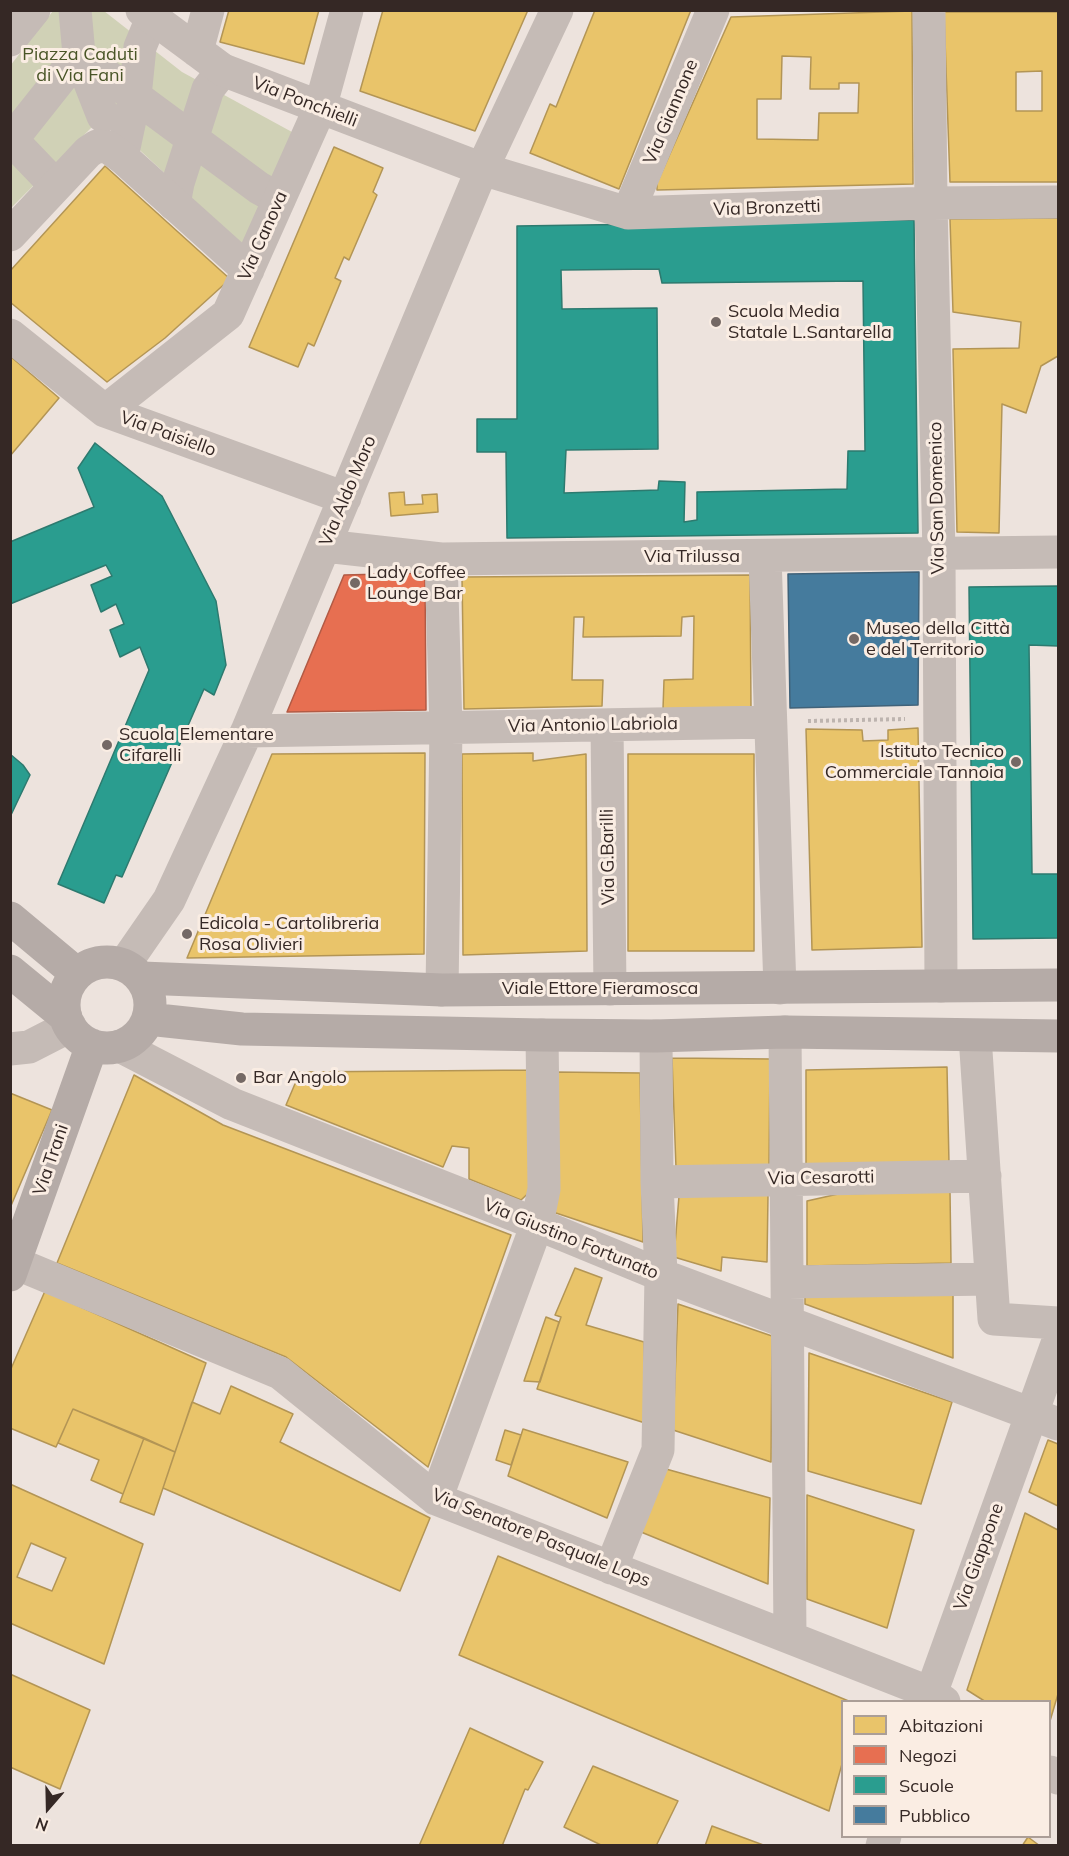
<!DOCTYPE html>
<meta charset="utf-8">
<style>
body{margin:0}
#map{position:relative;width:1069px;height:1856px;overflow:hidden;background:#ede3dd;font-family:Mulish,sans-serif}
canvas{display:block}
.frame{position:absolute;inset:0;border:12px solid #352825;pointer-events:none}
.legend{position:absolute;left:841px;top:1700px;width:210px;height:138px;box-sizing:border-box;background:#faede3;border:2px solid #ab9e97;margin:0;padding:8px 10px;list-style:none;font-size:18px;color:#352825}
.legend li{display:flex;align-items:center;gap:12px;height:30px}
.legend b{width:30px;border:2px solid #ab9e97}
.north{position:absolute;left:18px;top:1778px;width:60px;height:60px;-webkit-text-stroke:4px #faede3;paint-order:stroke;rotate:200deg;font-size:16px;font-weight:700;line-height:24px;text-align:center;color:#352825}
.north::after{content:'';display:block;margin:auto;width:21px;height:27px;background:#352825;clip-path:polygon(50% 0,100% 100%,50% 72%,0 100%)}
</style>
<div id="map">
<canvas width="1069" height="1856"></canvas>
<div class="frame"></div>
<ul class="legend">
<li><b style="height:16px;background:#e9c46a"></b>Abitazioni</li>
<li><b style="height:16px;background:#e76f51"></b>Negozi</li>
<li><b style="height:16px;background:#2a9d8f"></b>Scuole</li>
<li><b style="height:16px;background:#457b9d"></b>Pubblico</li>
</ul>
<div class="north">N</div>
</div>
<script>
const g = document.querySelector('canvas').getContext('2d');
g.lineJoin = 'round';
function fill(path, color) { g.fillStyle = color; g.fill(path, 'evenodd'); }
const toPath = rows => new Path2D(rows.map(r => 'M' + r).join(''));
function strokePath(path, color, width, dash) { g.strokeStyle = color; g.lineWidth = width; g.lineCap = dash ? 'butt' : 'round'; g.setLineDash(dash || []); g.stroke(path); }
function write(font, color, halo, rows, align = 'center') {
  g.font = font + ' Mulish,sans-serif'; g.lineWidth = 6; g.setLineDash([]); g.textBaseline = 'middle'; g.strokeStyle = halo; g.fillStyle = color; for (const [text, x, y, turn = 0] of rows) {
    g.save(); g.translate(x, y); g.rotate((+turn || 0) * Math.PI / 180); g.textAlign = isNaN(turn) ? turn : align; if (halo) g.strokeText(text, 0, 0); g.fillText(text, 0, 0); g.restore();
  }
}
const green = toPath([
 [53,11,104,11,182,72,292,132,242,245,103,116,11,208,10,66]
]);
const homes = toPath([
 [229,10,319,10,304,64,220,42,229,10],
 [383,10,528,10,475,131,360,91,383,10],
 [595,10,691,10,619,189,530,153,550,104,556,107,595,10],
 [912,11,913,184,657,190,657,183,731,17,912,11],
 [782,56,811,57,810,89,839,89,839,83,859,83,858,113,819,113,818,140,757,139,757,99,781,99,782,56],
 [944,12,1058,12,1058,182,950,182,944,12],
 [1042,71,1042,111,1016,111,1016,72,1042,71],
 [334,147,383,168,373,192,377,195,349,260,344,257,335,278,341,281,314,346,308,343,298,367,249,347,334,147],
 [105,166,230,279,165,338,107,382,10,302,10,271,105,166],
 [1058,218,1058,356,1041,366,1026,413,1002,404,999,533,957,532,953,349,1019,348,1021,322,953,312,950,219,1058,218],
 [10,356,59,398,10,456,10,356],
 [404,492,405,505,423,504,422,495,437,494,438,512,391,516,389,493,404,492],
 [750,575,751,709,663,709,664,680,693,679,694,616,682,617,681,636,583,637,584,617,574,617,572,680,603,680,602,706,464,709,462,577,750,575],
 [918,728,922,947,812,950,806,729,862,730,863,741,888,740,888,730,918,728],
 [425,753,424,954,187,958,272,754,425,753],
 [533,753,533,761,586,754,587,951,463,955,462,754,533,753],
 [628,754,754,754,754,951,628,951,628,754],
 [672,1058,770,1059,769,1165,676,1168,672,1058],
 [947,1067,949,1164,806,1164,806,1070,947,1067],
 [532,1070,534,1188,521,1200,469,1179,469,1148,452,1146,443,1167,286,1105,300,1072,532,1070],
 [554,1072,640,1073,643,1242,553,1212,554,1072],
 [134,1075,223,1125,511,1235,428,1467,286,1357,57,1263,134,1075],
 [10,1093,52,1110,10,1208,10,1093],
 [950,1191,951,1263,807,1266,807,1201,838,1194,950,1191],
 [768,1195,767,1262,722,1257,721,1271,674,1257,679,1196,768,1195],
 [575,1268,602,1278,586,1325,644,1342,645,1423,537,1389,561,1317,555,1315,575,1268],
 [45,1291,206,1363,175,1452,73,1409,56,1447,10,1428,10,1371,45,1291],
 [953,1292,953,1358,805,1304,805,1294,953,1292],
 [678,1304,772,1336,771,1462,673,1430,678,1304],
 [546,1317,559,1322,540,1382,524,1381,546,1317],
 [809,1353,952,1402,921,1504,808,1471,809,1353],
 [231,1386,293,1414,280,1442,430,1518,400,1591,163,1488,192,1402,220,1414,231,1386],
 [73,1409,144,1438,123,1494,91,1480,99,1460,58,1443,73,1409],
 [523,1429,628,1462,607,1518,508,1476,523,1429],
 [505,1430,521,1435,511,1465,496,1460,505,1430],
 [144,1438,175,1452,154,1515,120,1502,144,1438],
 [1048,1440,1058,1444,1058,1506,1029,1492,1048,1440],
 [666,1469,770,1498,768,1584,641,1532,666,1469],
 [10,1484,143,1544,104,1664,10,1623,10,1484],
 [31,1543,66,1558,52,1591,17,1577,31,1543],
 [807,1495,914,1530,887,1628,807,1599,807,1495],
 [1025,1513,1058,1530,1058,1694,1050,1721,1050,1702,986,1702,967,1690,1025,1513],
 [498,1556,851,1702,842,1702,842,1764,829,1811,459,1655,498,1556],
 [10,1674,90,1710,60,1789,10,1767,10,1674],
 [470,1728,543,1762,528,1790,525,1789,502,1846,419,1846,470,1728],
 [593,1766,678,1801,656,1846,603,1846,564,1827,593,1766],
 [712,1826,766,1846,705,1846,712,1826],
 [1028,1837,1040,1846,1022,1846,1028,1837]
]);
const shops = toPath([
 [425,573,426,710,287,712,344,575,425,573]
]);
const schools = toPath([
 [914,220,918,533,507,538,506,452,477,452,477,419,517,419,517,226,914,220],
 [659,269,662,283,863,281,865,451,848,451,847,489,697,492,697,520,684,522,685,482,659,481,658,490,564,493,566,450,658,449,657,308,562,309,561,270,659,269],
 [95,443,162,496,216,601,226,665,214,695,204,689,122,877,116,875,104,903,58,884,149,670,140,647,120,657,110,630,124,624,116,604,101,612,91,585,112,576,106,565,10,604,10,542,94,507,78,468,95,443],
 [1058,586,1058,646,1029,645,1032,874,1058,874,1058,938,973,939,969,587,1058,586],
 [10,754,23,765,30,775,10,817,10,754]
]);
const public = toPath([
 [919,572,918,705,790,708,788,574,919,572]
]);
const path = toPath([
 [808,721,905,719]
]);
const pedestrian = toPath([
 [75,10,79,55,103,116],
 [10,138,55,185],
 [10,142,79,55,259,188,279,199],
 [122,157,135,96,140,47,152,18],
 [174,204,178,183,208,89,223,70]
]);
const minor = toPath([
 [142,10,223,70,482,169,628,213,931,203,1058,202],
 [929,10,931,203,939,554,941,986],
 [10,40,34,10],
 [197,51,208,10],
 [628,213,713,10],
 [10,235,88,152,97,146,108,147,122,157,248,270],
 [10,335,105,411,345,498],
 [105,411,228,314,320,108,347,10],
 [325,546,441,559,1058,552],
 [765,557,780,988],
 [441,559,446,728,442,990],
 [607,725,610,989],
 [247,731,770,722],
 [124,965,169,900,247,731,482,169,557,10],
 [785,1032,790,1637],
 [975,1036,994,1319,1058,1323],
 [120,1046,232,1104,537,1224,661,1275,1058,1424],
 [10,1049,29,1047,70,1026],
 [657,1182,985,1176],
 [15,1263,280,1373,436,1499,931,1693,944,1702],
 [788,1282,991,1279],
 [436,1499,537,1224,544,1189,542,1035],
 [611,1568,658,1450,661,1275,657,1182,656,1036],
 [928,1702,1058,1341],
 [1050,1772,1058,1778],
 [882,1846,885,1836]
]);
const secondary = toPath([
 [10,918,76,973],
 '64 1005a43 43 0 1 1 86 0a43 43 0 1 1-86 0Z',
 [10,971,66,1017],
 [142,978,442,990,1058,985],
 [148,1019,242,1029,542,1035,656,1036,785,1032,1058,1036],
 [10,1275,92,1045]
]);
const markers = [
 [716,322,6,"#756965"],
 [355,583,6,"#756965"],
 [854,639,6,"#756965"],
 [107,745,6,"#756965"],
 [1016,762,6,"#756965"],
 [187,934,6,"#756965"],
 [241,1078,6,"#756965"]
];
const parkNames = [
 ["Piazza Caduti",80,55],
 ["di Via Fani",80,76]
];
const streetNames = [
 ["Via Ponchielli",305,102,21],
 ["Via Giannone",671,112,-67],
 ["Via Bronzetti",767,208,-2],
 ["Via Canova",263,236,-66],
 ["Via Paisiello",168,434,20],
 ["Via Aldo Moro",348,491,-67],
 ["Via San Domenico",937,498,-91],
 ["Via Trilussa",692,557],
 ["Via Antonio Labriola",593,725,-1],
 ["Via G.Barilli",608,857,-91],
 ["Viale Ettore Fieramosca",600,989],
 ["Via Trani",51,1160,-71],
 ["Via Cesarotti",821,1178,-1],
 ["Via Giustino Fortunato",571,1239,22],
 ["Via Senatore Pasquale Lops",541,1538,22],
 ["Via Giappone",979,1557,-70]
];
const poiNames = [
 ["Scuola Media",728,312],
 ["Statale L.Santarella",728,333],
 ["Lady Coffee",367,573],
 ["Lounge Bar",367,594],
 ["Museo della Città",866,629],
 ["e del Territorio",866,650],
 ["Scuola Elementare",119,735],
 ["Cifarelli",119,756],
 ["Istituto Tecnico",1004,752,"right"],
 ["Commerciale Tannoia",1004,773,"right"],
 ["Edicola - Cartolibreria",199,924],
 ["Rosa Olivieri",199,945],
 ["Bar Angolo",253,1078]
];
fill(green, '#d0d1b6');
fill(homes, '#e9c46a');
strokePath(homes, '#b39555', 1.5);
fill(shops, '#e76f51');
strokePath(shops, '#b25a44', 1.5);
fill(schools, '#2a9d8f');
strokePath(schools, '#2d7a6f', 1.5);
fill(public, '#457b9d');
strokePath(public, '#406279', 1.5);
strokePath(path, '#bdb4af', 4, [3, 3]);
strokePath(pedestrian, '#c5bbb6', 33);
strokePath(minor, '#c5bbb6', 33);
strokePath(secondary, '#b5aba7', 33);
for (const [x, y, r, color] of markers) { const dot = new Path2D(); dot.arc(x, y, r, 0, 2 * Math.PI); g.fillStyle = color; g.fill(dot); strokePath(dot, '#faede3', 2); }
write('18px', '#495527', '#faede3', parkNames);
write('18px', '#352825', '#faede3', streetNames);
write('18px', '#352825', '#faede3', poiNames, 'left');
</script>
